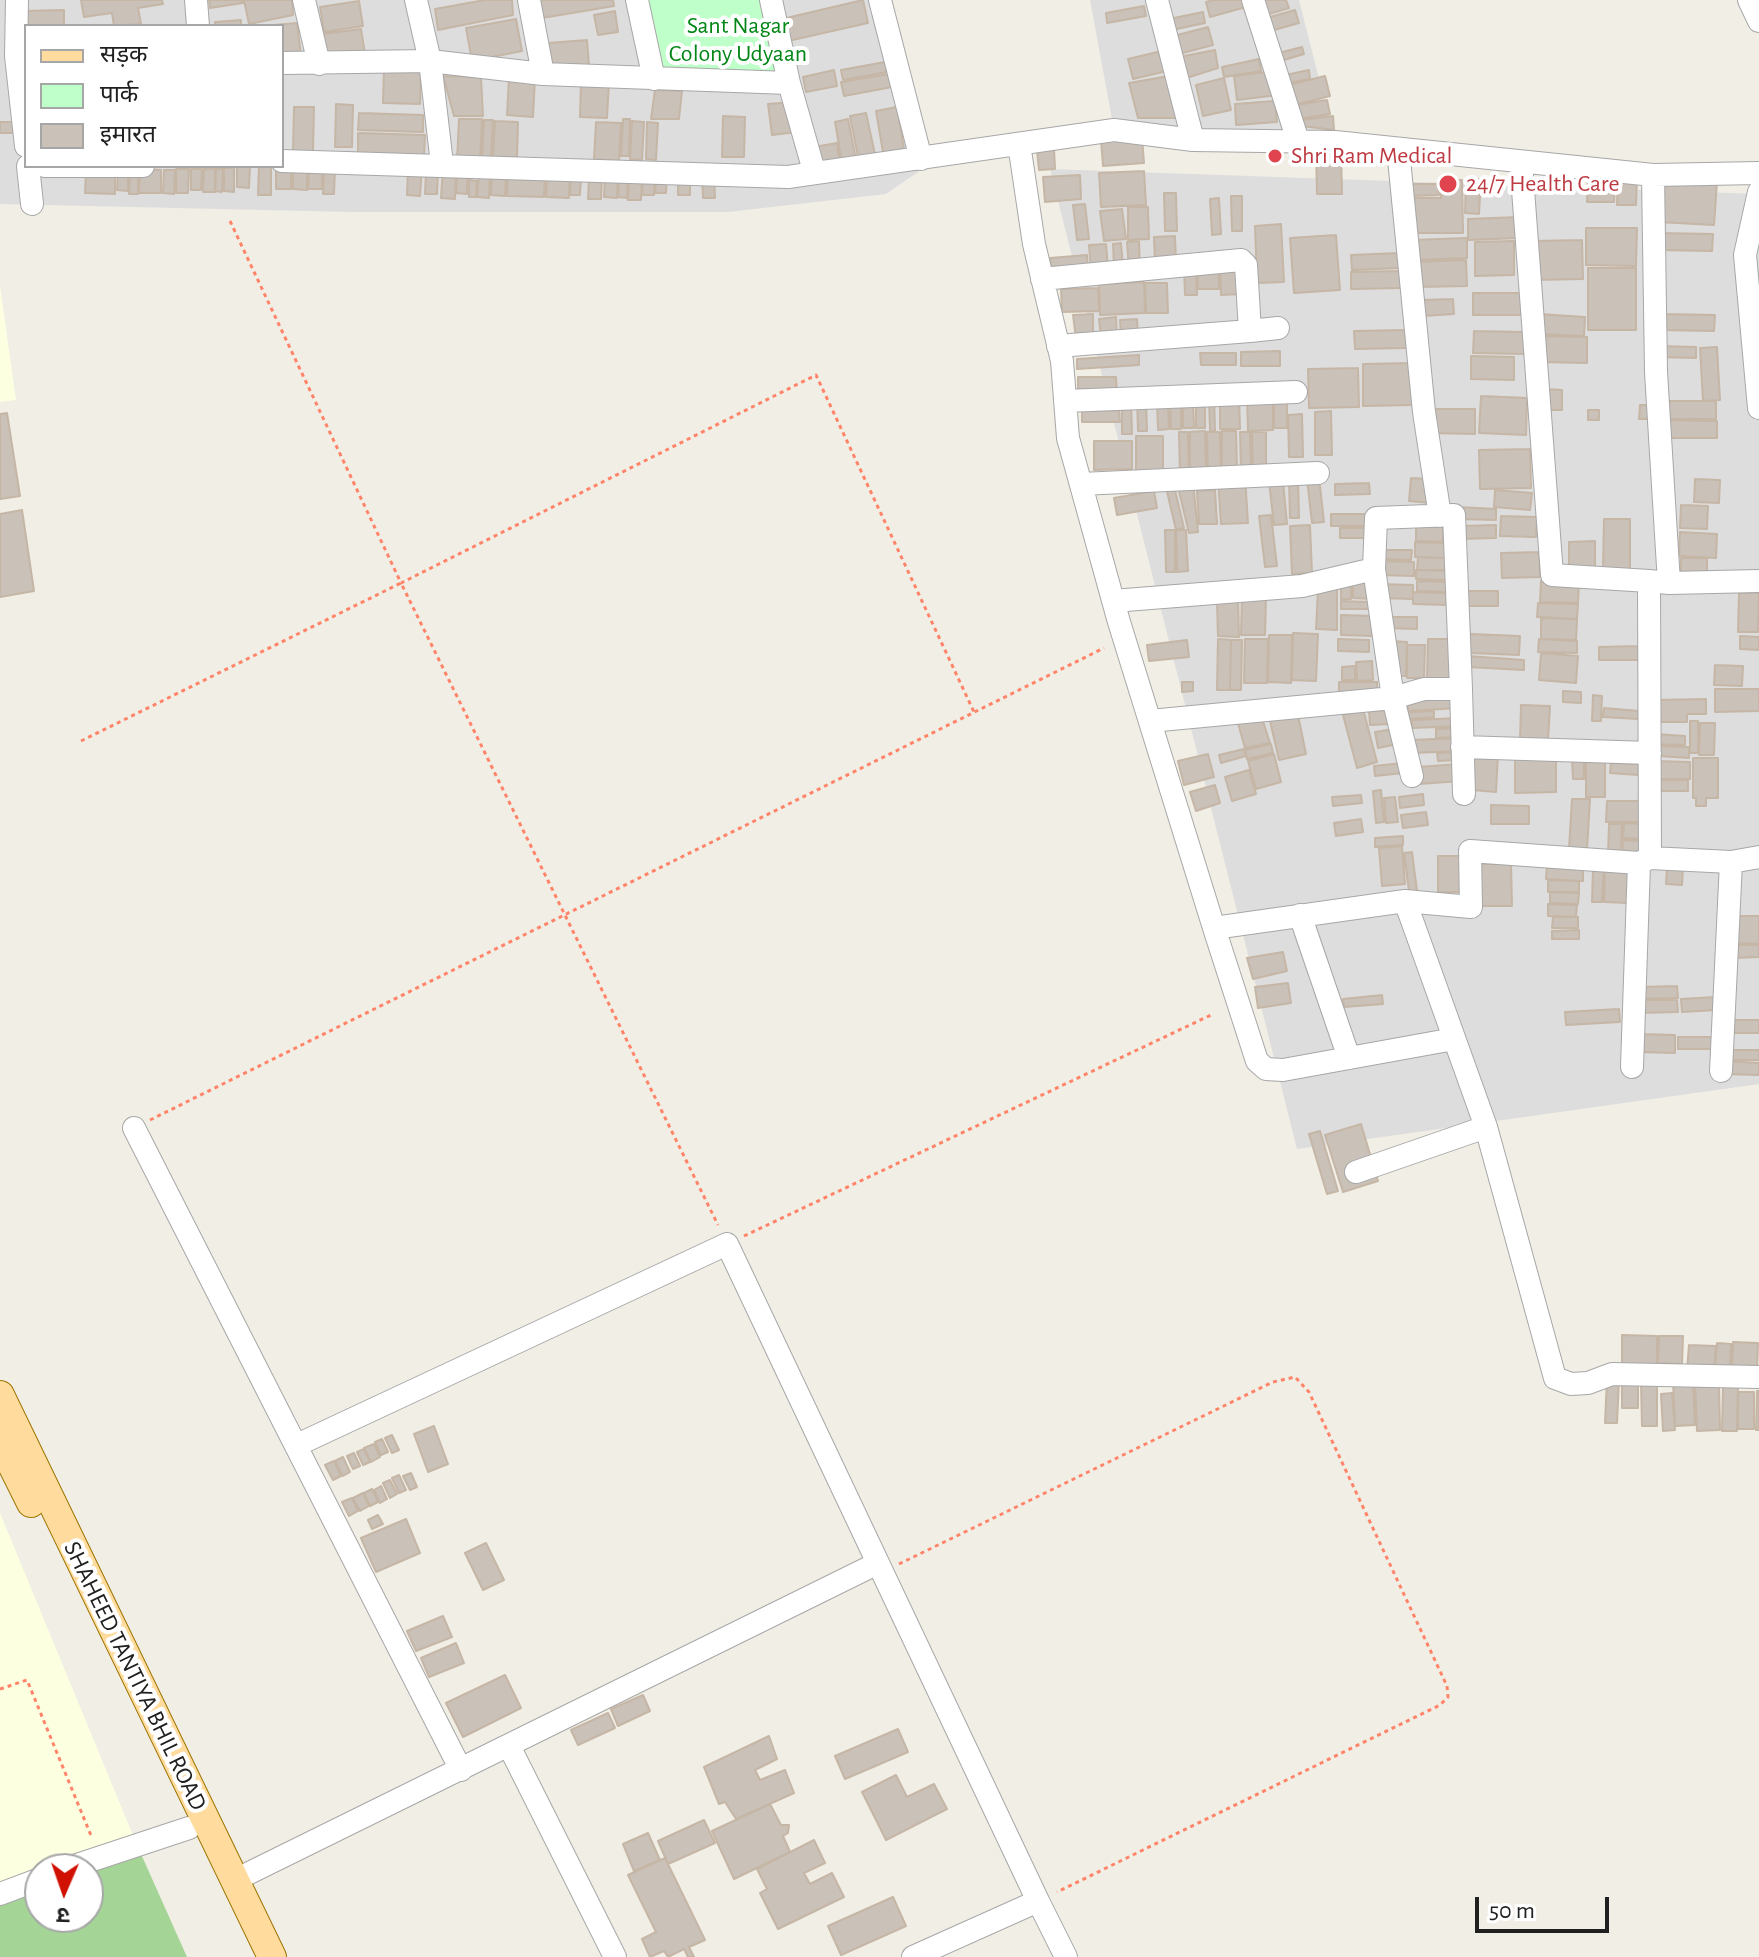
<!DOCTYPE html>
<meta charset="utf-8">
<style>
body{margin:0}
#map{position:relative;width:1759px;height:1957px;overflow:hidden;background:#f1eee5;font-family:"Alegreya Sans","Noto Sans Devanagari",sans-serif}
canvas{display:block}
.legend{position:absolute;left:24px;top:24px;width:260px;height:144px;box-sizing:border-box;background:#fff;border:2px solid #a6a6a6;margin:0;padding:10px 14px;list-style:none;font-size:24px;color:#202020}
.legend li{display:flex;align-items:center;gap:16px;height:40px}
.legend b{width:40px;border:2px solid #a6a6a6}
.north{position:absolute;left:24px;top:1853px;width:80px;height:80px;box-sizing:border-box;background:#fff;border:2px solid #a6a6a6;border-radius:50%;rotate:182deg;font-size:22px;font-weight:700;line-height:32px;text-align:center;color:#202020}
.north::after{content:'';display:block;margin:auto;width:28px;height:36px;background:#d01000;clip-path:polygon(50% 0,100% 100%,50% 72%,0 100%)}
.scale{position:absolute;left:1475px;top:1897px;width:134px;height:36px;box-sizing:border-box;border:4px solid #202020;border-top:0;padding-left:10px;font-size:24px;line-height:28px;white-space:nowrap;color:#202020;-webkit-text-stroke:6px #fff;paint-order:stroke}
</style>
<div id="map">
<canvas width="1759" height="1957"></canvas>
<ul class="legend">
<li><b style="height:10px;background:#ffdc9d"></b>सड़क</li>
<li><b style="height:22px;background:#bfffc9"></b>पार्क</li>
<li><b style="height:22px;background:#cac1b8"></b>इमारत</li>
</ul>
<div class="north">उ</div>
<div class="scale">50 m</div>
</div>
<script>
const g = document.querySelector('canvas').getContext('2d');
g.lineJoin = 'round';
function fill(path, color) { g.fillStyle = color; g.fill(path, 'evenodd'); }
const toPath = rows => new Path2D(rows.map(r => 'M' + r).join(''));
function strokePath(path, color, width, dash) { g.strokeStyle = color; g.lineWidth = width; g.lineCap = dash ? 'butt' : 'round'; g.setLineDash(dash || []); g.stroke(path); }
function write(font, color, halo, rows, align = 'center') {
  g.font = font + ' "Alegreya Sans",sans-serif'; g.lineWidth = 8; g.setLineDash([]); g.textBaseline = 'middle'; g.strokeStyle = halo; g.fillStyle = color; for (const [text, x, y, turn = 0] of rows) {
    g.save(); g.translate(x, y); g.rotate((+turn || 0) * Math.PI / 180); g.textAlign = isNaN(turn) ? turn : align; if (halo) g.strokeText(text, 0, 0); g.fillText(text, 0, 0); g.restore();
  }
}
const residential = toPath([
 [0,0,886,0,934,161,886,194,728,212,352,212,0,204],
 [26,26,282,26,282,166,26,166],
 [1090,0,1299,0,1335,142,1114,130],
 [1050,169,1759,194,1759,1084,1297,1149]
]);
const education = toPath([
 [0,286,16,400,0,402],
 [0,1513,137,1845,71,1869,40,1869,0,1896]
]);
const forest = toPath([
 [137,1845,187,1957,0,1957,0,1894,40,1879,40,1917,88,1917,88,1869]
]);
const park = toPath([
 [637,0,771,0,789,83,654,79]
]);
const building = toPath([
 [81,0,162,0,163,4,138,8,141,24,114,26,112,13,84,17,81,0],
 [209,0,242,0,243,3,210,8,209,0],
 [244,0,292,0,293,15,249,24,244,0],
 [485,0,512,0,513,15,438,30,435,9,485,0],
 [539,0,613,0,614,6,542,18,539,0],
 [863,0,868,23,788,41,782,19,863,0],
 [1213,0,1244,0,1246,7,1210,17,1206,2,1213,0],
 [1264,0,1286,0,1289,8,1259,17,1264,0],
 [359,1,363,26,324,32,320,7,359,1],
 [1144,6,1146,16,1107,23,1106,13,1144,6],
 [64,10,64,26,26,26,23,11,64,10],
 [1295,10,1299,23,1267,32,1263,19,1295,10],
 [615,11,618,32,598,35,594,15,615,11],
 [1203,12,1205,23,1172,30,1169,19,1203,12],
 [516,19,522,51,472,61,466,28,516,19],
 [241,20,241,26,215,26,215,22,241,20],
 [297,23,301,56,282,58,282,26,274,25,297,23],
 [1208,27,1213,45,1175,55,1170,37,1208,27],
 [361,29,366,60,323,61,322,34,361,29],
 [587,40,589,65,550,68,548,43,587,40],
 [1302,47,1304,54,1274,63,1271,55,1302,47],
 [1166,50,1171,70,1133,79,1128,59,1166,50],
 [1215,50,1218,68,1183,79,1179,57,1215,50],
 [1259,59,1261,71,1224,77,1222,67,1259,59],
 [885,62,887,72,843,80,841,70,885,62],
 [384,66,421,67,420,104,383,103,384,66],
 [834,70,837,86,806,92,803,77,834,70],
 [1309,70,1310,79,1282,84,1281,76,1309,70],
 [1275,71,1278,95,1237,100,1234,76,1275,71],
 [889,74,892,87,844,96,841,82,889,74],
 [443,76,481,77,483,116,454,116,443,76],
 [1169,76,1178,118,1138,118,1129,83,1169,76],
 [1325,76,1330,96,1294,105,1289,85,1325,76],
 [509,77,535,78,533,117,507,115,509,77],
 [1224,78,1231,110,1203,116,1196,85,1224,78],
 [581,82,609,83,607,118,580,117,581,82],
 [655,90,682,91,679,119,651,119,655,90],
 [1327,100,1330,114,1298,119,1296,105,1327,100],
 [1275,101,1277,122,1236,125,1235,104,1275,101],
 [794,102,797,132,772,135,768,104,794,102],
 [336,104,353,105,352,147,335,147,336,104],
 [294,107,314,107,313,151,293,151,294,107],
 [897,107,904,149,883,152,876,111,897,107],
 [359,113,423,115,423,132,358,130,359,113],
 [866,113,876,159,859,162,850,116,866,113],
 [723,116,745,117,744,157,722,157,723,116],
 [1333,116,1334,130,1301,126,1301,120,1333,116],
 [459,119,482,119,480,161,457,160,459,119],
 [623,119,630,119,629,156,621,156,623,119],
 [848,119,856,160,842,163,835,122,848,119],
 [484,120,493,120,491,160,482,160,484,120],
 [495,121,518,122,517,158,493,157,495,121],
 [632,121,644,122,642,160,630,159,632,121],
 [0,122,13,122,13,133,0,133,0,122],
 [596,122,621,123,619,161,594,159,596,122],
 [647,122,658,123,656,160,646,159,647,122],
 [358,133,425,135,424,158,358,156,358,133],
 [1142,137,1144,163,1103,166,1101,140,1142,137],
 [837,143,840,162,817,166,814,147,837,143],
 [1054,148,1055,169,1039,170,1037,150,1054,148],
 [1316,150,1341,150,1342,194,1317,194,1316,150],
 [237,166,250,166,249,188,237,187,237,166],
 [259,166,271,167,271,195,258,195,259,166],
 [224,168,234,168,234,192,224,191,224,168],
 [276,168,291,168,291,189,276,189,276,168],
 [293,168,307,168,307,190,293,189,293,168],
 [309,168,322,168,322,189,308,189,309,168],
 [324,168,335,168,334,194,323,194,324,168],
 [408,168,422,169,420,196,407,195,408,168],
 [443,168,456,169,455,199,441,198,443,168],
 [140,169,161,170,161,193,139,193,140,169],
 [176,169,189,169,188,193,176,193,176,169],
 [191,169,202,169,201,190,191,190,191,169],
 [204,169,215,169,215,192,203,192,204,169],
 [216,169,223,169,222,192,215,191,216,169],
 [86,170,115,171,115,194,85,193,86,170],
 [130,170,138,170,138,194,129,194,130,170],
 [164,170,175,170,174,194,163,193,164,170],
 [426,170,438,171,437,194,425,194,426,170],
 [508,171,545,173,544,197,507,196,508,171],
 [1144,171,1146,205,1101,207,1099,173,1144,171],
 [118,172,128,172,128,191,117,190,118,172],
 [457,172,468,173,467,194,456,193,457,172],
 [547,173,570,174,569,198,546,197,547,173],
 [479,174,490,175,489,198,477,197,479,174],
 [492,174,506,175,505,196,491,195,492,174],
 [678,174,690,174,690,195,678,195,678,174],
 [1080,175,1081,199,1045,202,1043,177,1080,175],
 [589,176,602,177,601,199,588,199,589,176],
 [605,176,618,177,617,198,604,197,605,176],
 [619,176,628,176,627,198,618,197,619,176],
 [629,176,642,176,641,200,628,200,629,176],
 [643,176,655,176,654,195,642,195,643,176],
 [656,176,667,177,666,193,655,193,656,176],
 [714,176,715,198,703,198,702,177,714,176],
 [1588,176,1615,177,1614,202,1587,202,1588,176],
 [571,177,581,178,580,195,570,195,571,177],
 [1618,178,1637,178,1636,205,1617,205,1618,178],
 [1466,179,1481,179,1479,214,1465,213,1466,179],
 [1660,179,1717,182,1714,225,1658,222,1660,179],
 [469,180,477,181,476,197,469,197,469,180],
 [1441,180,1462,180,1463,233,1407,233,1407,198,1441,198,1441,180],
 [1410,184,1438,184,1439,195,1410,196,1410,184],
 [1164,193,1176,193,1177,231,1165,231,1164,193],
 [1231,196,1242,196,1242,231,1232,231,1231,196],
 [1219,198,1221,234,1212,235,1210,199,1219,198],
 [1085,204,1089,239,1077,240,1073,205,1085,204],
 [1128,207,1148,207,1149,239,1128,240,1128,207],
 [1122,209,1126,239,1104,241,1100,211,1122,209],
 [1519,217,1519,238,1468,240,1468,219,1519,217],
 [1281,224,1284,282,1257,283,1255,226,1281,224],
 [1586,228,1637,228,1636,266,1586,265,1586,228],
 [1659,233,1713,234,1712,251,1659,250,1659,233],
 [1336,235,1340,290,1294,293,1290,238,1336,235],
 [1175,236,1176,262,1155,262,1154,237,1175,236],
 [1467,238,1467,258,1413,260,1413,240,1467,238],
 [1582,240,1583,279,1534,280,1533,241,1582,240],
 [1139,241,1140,268,1129,269,1127,242,1139,241],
 [1514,241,1514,275,1475,276,1475,242,1514,241],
 [1121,243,1123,267,1114,267,1113,244,1121,243],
 [1106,244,1108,268,1091,269,1089,245,1106,244],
 [1400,253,1401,268,1352,270,1351,255,1400,253],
 [1087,255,1088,270,1051,272,1050,258,1087,255],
 [1466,260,1467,286,1415,287,1415,262,1466,260],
 [1242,266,1243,294,1221,295,1220,267,1242,266],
 [1184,267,1196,267,1197,295,1185,295,1184,267],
 [1218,268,1219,289,1198,289,1197,269,1218,268],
 [1588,268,1636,268,1636,330,1588,330,1588,268],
 [1402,271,1402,288,1351,289,1351,272,1402,271],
 [1144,282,1145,313,1100,315,1099,284,1144,282],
 [1145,283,1167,283,1168,313,1146,313,1145,283],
 [1098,288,1099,311,1062,312,1061,289,1098,288],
 [1473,293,1521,293,1522,315,1473,315,1473,293],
 [1453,299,1454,314,1423,316,1422,300,1453,299],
 [1093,314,1093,341,1076,339,1073,315,1093,314],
 [1539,314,1585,317,1584,336,1538,334,1539,314],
 [1661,314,1715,315,1714,331,1660,330,1661,314],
 [1116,317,1117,337,1101,338,1099,319,1116,317],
 [1137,319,1138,335,1121,336,1120,320,1137,319],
 [1407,330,1407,348,1355,349,1354,331,1407,330],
 [1474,331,1525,332,1525,354,1473,353,1474,331],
 [1540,336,1587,337,1587,363,1540,362,1540,336],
 [1658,346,1696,347,1696,358,1658,357,1658,346],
 [1717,347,1720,400,1703,401,1700,348,1717,347],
 [1280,351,1280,366,1241,366,1241,352,1280,351],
 [1200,353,1236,353,1236,365,1201,365,1200,353],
 [1139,355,1139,365,1077,369,1077,359,1139,355],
 [1471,356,1514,357,1514,380,1471,379,1471,356],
 [1413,363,1414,405,1363,406,1363,364,1413,363],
 [1358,368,1359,407,1309,408,1308,369,1358,368],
 [1078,377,1116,377,1117,395,1078,395,1078,377],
 [1546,389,1562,390,1562,410,1546,410,1546,389],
 [1273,394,1273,430,1248,431,1247,395,1273,394],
 [1274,395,1287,395,1287,428,1274,428,1274,395],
 [1209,396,1214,396,1215,431,1210,431,1209,396],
 [1239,396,1240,429,1220,429,1220,397,1239,396],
 [1481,396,1527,398,1526,435,1479,433,1481,396],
 [1170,398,1181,398,1181,429,1171,429,1170,398],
 [1205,399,1205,428,1196,428,1196,400,1205,399],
 [1137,400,1146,400,1147,431,1138,431,1137,400],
 [1131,401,1132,434,1122,434,1122,402,1131,401],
 [1157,401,1168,401,1169,429,1158,430,1157,401],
 [1662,401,1716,401,1716,419,1662,419,1662,401],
 [1183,402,1193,402,1194,428,1183,428,1183,402],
 [1640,405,1650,405,1649,419,1639,419,1640,405],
 [1430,409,1475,409,1475,434,1430,433,1430,409],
 [1119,410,1120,422,1082,422,1082,411,1119,410],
 [1588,410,1599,410,1599,420,1588,420,1588,410],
 [1331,411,1332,455,1315,455,1315,412,1331,411],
 [7,413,20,496,0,499,0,414,7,413],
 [1302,414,1303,457,1289,457,1288,415,1302,414],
 [1663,420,1717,421,1717,438,1663,438,1663,420],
 [1205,431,1206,475,1190,475,1190,432,1205,431],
 [1222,431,1236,431,1237,471,1222,471,1222,431],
 [1179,432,1188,432,1189,475,1180,475,1179,432],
 [1207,432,1220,432,1221,474,1208,474,1207,432],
 [1240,432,1250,432,1251,471,1241,471,1240,432],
 [1252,432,1266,432,1266,474,1253,474,1252,432],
 [1136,436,1163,436,1163,474,1136,474,1136,436],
 [1094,441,1132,441,1132,469,1094,470,1094,441],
 [1530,449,1531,488,1480,489,1479,450,1530,449],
 [1245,476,1248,523,1221,524,1218,478,1245,476],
 [1319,477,1324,522,1312,523,1307,479,1319,477],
 [1411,478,1431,479,1430,503,1409,501,1411,478],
 [1298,479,1299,518,1290,518,1289,480,1298,479],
 [1695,479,1720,480,1719,503,1694,502,1695,479],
 [1283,481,1287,524,1274,525,1269,482,1283,481],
 [1173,482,1184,528,1176,530,1165,483,1173,482],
 [1193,482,1198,532,1189,533,1177,483,1193,482],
 [1369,483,1370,494,1335,495,1335,484,1369,483],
 [1215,490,1217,524,1199,524,1197,491,1215,490],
 [1495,490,1532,493,1530,510,1494,507,1495,490],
 [1154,491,1157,508,1117,515,1114,498,1154,491],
 [1681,505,1708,506,1707,529,1680,528,1681,505],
 [1458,507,1496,509,1496,520,1457,519,1458,507],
 [22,510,34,591,0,597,0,514,22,510],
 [1331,514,1367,514,1367,526,1331,526,1331,514],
 [1271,515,1277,566,1265,567,1259,516,1271,515],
 [1501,516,1537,517,1536,537,1500,536,1501,516],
 [1604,519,1630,519,1630,569,1603,569,1604,519],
 [1310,525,1312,573,1292,574,1290,526,1310,525],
 [1416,525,1443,526,1443,542,1416,541,1416,525],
 [1496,525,1496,538,1461,539,1460,526,1496,525],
 [1340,528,1370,528,1369,538,1340,538,1340,528],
 [1165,530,1175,530,1175,572,1166,572,1165,530],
 [1176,530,1186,530,1188,571,1177,572,1176,530],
 [1680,532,1717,534,1716,558,1679,556,1680,532],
 [1595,541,1595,569,1569,570,1569,542,1595,541],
 [1415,542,1447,543,1446,558,1415,557,1415,542],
 [1382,550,1412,550,1411,560,1382,559,1382,550],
 [1539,552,1540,577,1502,578,1501,553,1539,552],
 [1418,557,1449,558,1448,570,1417,570,1418,557],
 [1681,558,1707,558,1707,575,1681,574,1681,558],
 [1379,561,1414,562,1414,576,1379,575,1379,561],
 [1416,570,1449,571,1449,580,1416,579,1416,570],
 [1353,577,1373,577,1373,599,1353,598,1353,577],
 [1341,581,1351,581,1351,599,1341,599,1341,581],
 [1417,581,1448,582,1448,592,1417,591,1417,581],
 [1541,581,1579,582,1578,603,1540,602,1541,581],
 [1379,584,1413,585,1413,599,1379,598,1379,584],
 [1318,589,1337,589,1337,630,1316,629,1318,589],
 [1461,591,1498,591,1498,606,1461,606,1461,591],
 [1413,592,1447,593,1447,605,1413,604,1413,592],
 [1739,593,1759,593,1758,632,1738,632,1739,593],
 [1242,597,1266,598,1265,635,1241,635,1242,597],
 [1238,599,1239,637,1218,636,1217,602,1238,599],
 [1341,601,1369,602,1369,609,1341,609,1341,601],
 [1538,603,1578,604,1577,619,1537,617,1538,603],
 [1341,615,1373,616,1373,636,1341,635,1341,615],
 [1385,617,1417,617,1417,629,1385,628,1385,617],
 [1541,618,1577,619,1576,640,1541,639,1541,618],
 [1293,633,1318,634,1316,681,1292,680,1293,633],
 [1470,634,1520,636,1519,655,1470,653,1470,634],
 [1269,635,1292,635,1291,683,1268,682,1269,635],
 [1740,636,1759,637,1759,650,1740,649,1740,636],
 [1218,639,1231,640,1230,690,1217,690,1218,639],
 [1245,639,1268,639,1267,683,1244,683,1245,639],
 [1338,639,1369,640,1369,652,1338,651,1338,639],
 [1428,639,1456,639,1455,682,1427,681,1428,639],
 [1539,639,1577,641,1577,653,1538,652,1539,639],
 [1187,640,1189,657,1149,661,1147,645,1187,640],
 [1231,640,1242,640,1241,690,1230,690,1231,640],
 [1392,641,1407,642,1406,676,1391,676,1392,641],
 [1407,645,1425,645,1424,678,1407,678,1407,645],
 [1639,646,1640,660,1599,660,1599,647,1639,646],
 [1541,653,1578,656,1576,683,1539,680,1541,653],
 [1468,656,1524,660,1524,670,1467,667,1468,656],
 [1372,661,1373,680,1357,681,1356,662,1372,661],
 [1715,665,1743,666,1742,686,1714,685,1715,665],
 [1355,666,1355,680,1342,680,1342,667,1355,666],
 [1182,682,1193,682,1193,691,1182,692,1182,682],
 [1339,682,1377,682,1377,696,1339,697,1339,682],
 [1715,689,1759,689,1759,711,1715,712,1715,689],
 [1563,691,1581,692,1581,703,1563,702,1563,691],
 [1458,695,1459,708,1408,711,1407,698,1458,695],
 [1593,695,1602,696,1601,721,1592,721,1593,695],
 [1706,699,1706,714,1687,714,1687,722,1656,722,1656,700,1706,699],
 [1521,705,1550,706,1548,741,1520,740,1521,705],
 [1604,708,1639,711,1638,719,1603,717,1604,708],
 [1363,709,1377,762,1357,768,1343,715,1363,709],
 [1389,710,1390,724,1370,725,1369,711,1389,710],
 [1434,711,1434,717,1409,719,1409,712,1434,711],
 [1261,715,1270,743,1245,748,1237,720,1261,715],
 [1298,715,1306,754,1279,760,1270,721,1298,715],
 [1460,718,1461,726,1412,728,1412,720,1460,718],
 [1690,721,1698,721,1698,753,1690,753,1690,721],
 [1700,723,1715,723,1714,755,1699,755,1700,723],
 [1400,728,1403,743,1378,748,1375,732,1400,728],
 [1458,728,1458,737,1436,738,1436,729,1458,728],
 [1656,734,1685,736,1685,745,1655,744,1656,734],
 [1458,738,1459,751,1412,753,1411,740,1458,738],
 [1271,744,1273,753,1247,759,1245,750,1271,744],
 [1658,746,1689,747,1689,758,1658,756,1658,746],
 [1244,749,1246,756,1221,763,1219,755,1244,749],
 [1458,752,1459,760,1438,761,1437,753,1458,752],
 [1474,753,1498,754,1496,792,1472,790,1474,753],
 [1208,754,1214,777,1184,785,1178,761,1208,754],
 [1274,754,1281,782,1256,789,1248,761,1274,754],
 [1515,755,1556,755,1556,792,1515,793,1515,755],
 [1586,757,1605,758,1605,797,1586,797,1586,757],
 [1693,758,1718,758,1718,798,1706,798,1706,806,1696,806,1696,798,1693,798,1693,758],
 [1572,759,1584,759,1584,779,1573,779,1572,759],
 [1653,761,1690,762,1690,779,1652,779,1653,761],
 [1403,763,1404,773,1375,776,1374,766,1403,763],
 [1611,763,1639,764,1638,775,1610,773,1611,763],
 [1459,764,1460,781,1419,784,1418,767,1459,764],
 [1249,770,1256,794,1232,801,1225,777,1249,770],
 [1652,780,1688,780,1688,791,1652,791,1652,780],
 [1215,785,1220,803,1196,811,1190,792,1215,785],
 [1381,790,1384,822,1376,823,1373,791,1381,790],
 [1423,794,1424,805,1400,808,1399,797,1423,794],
 [1361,795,1362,803,1333,806,1332,797,1361,795],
 [1395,797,1398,822,1386,823,1384,798,1395,797],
 [1572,799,1590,799,1587,850,1569,849,1572,799],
 [1607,801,1643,801,1643,822,1606,822,1607,801],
 [1491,805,1529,806,1529,824,1491,824,1491,805],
 [1426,812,1428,825,1403,828,1401,815,1426,812],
 [1361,819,1363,832,1336,836,1334,823,1361,819],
 [1624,823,1643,824,1642,839,1623,838,1624,823],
 [1609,824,1622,824,1621,855,1608,854,1609,824],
 [1403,836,1403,845,1375,847,1375,838,1403,836],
 [1623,840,1642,841,1641,856,1622,855,1623,840],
 [1402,846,1405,884,1382,886,1379,848,1402,846],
 [1412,852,1417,891,1409,891,1404,853,1412,852],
 [1438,856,1460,856,1460,892,1438,892,1438,856],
 [1547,863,1583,865,1583,881,1546,879,1547,863],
 [1477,864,1511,864,1512,906,1477,906,1477,864],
 [1667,865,1683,866,1682,885,1666,884,1667,865],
 [1593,868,1604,869,1602,902,1592,902,1593,868],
 [1605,868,1628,869,1627,903,1604,902,1605,868],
 [1548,880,1579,881,1579,892,1548,892,1548,880],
 [1550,892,1579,893,1578,904,1550,903,1550,892],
 [1548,904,1577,905,1576,917,1548,916,1548,904],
 [1735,916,1759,916,1759,944,1734,943,1735,916],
 [1553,917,1578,917,1578,928,1552,928,1553,917],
 [1579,930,1579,939,1552,939,1552,931,1579,930],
 [1733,945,1759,945,1759,957,1733,958,1733,945],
 [1283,952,1287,971,1253,979,1247,958,1283,952],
 [1288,983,1291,1003,1258,1008,1255,987,1288,983],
 [1677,986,1678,998,1639,999,1639,987,1677,986],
 [1382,995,1383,1004,1344,1007,1343,999,1382,995],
 [1715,997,1716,1010,1682,1012,1681,999,1715,997],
 [1638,1000,1677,1000,1678,1012,1638,1013,1638,1000],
 [1619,1009,1620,1022,1566,1025,1565,1012,1619,1009],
 [1728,1020,1759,1020,1759,1033,1728,1033,1728,1020],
 [1639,1034,1675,1035,1675,1053,1638,1052,1639,1034],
 [1678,1037,1714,1037,1714,1049,1678,1049,1678,1037],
 [1723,1050,1759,1050,1759,1060,1723,1060,1723,1050],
 [1723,1061,1759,1063,1759,1075,1723,1074,1723,1061],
 [1361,1124,1378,1181,1343,1192,1325,1135,1361,1124],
 [1320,1131,1338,1191,1327,1194,1309,1134,1320,1131],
 [1622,1335,1657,1336,1657,1368,1622,1367,1622,1335],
 [1659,1336,1683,1336,1682,1364,1658,1363,1659,1336],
 [1733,1342,1758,1343,1757,1370,1732,1369,1733,1342],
 [1717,1343,1731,1344,1730,1368,1715,1367,1717,1343],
 [1689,1345,1716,1346,1714,1371,1687,1370,1689,1345],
 [1607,1379,1619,1380,1617,1423,1605,1423,1607,1379],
 [1693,1381,1695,1425,1675,1426,1673,1382,1693,1381],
 [1622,1382,1638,1382,1638,1408,1622,1408,1622,1382],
 [1719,1382,1720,1430,1697,1431,1695,1383,1719,1382],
 [1641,1383,1657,1383,1657,1426,1642,1426,1641,1383],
 [1723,1384,1738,1385,1737,1431,1722,1431,1723,1384],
 [1757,1391,1759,1391,1759,1430,1756,1430,1757,1391],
 [1738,1392,1754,1392,1754,1429,1738,1429,1738,1392],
 [1672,1393,1675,1430,1663,1431,1661,1394,1672,1393],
 [434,1426,448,1464,428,1472,414,1434,434,1426],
 [392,1435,399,1450,392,1453,385,1438,392,1435],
 [382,1439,388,1452,381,1455,375,1442,382,1439],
 [374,1444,380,1457,371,1462,364,1448,374,1444],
 [364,1449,370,1462,363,1465,357,1452,364,1449],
 [354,1453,360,1466,353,1469,347,1456,354,1453],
 [343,1457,350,1472,343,1476,335,1461,343,1457],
 [334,1461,341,1476,333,1480,325,1465,334,1461],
 [411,1473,417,1487,410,1490,403,1476,411,1473],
 [399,1475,406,1490,399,1493,392,1478,399,1475],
 [390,1480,397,1494,390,1498,383,1483,390,1480],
 [381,1486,387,1499,380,1503,374,1490,381,1486],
 [372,1489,378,1502,370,1506,364,1493,372,1489],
 [363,1493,369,1506,360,1511,353,1498,363,1493],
 [352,1498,358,1511,349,1516,342,1502,352,1498],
 [378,1515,383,1524,372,1529,368,1520,378,1515],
 [406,1519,420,1553,376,1572,361,1538,406,1519],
 [486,1543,504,1580,483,1590,465,1553,486,1543],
 [443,1616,452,1637,416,1651,407,1631,443,1616],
 [456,1643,464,1663,429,1677,421,1658,456,1643],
 [505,1675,521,1708,463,1737,446,1703,505,1675],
 [643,1695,650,1711,618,1726,611,1709,643,1695],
 [608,1713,615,1728,578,1745,571,1730,608,1713],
 [898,1729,908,1752,845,1779,835,1756,898,1729],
 [769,1736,777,1759,755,1770,760,1780,785,1770,794,1793,736,1819,725,1802,719,1804,704,1767,769,1736],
 [896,1775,907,1797,934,1784,947,1809,886,1840,862,1792,896,1775],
 [770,1804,781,1825,789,1825,788,1833,783,1836,790,1852,734,1879,712,1831,770,1804],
 [704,1820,715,1843,668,1864,658,1841,704,1820],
 [648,1833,660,1860,634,1871,623,1844,648,1833],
 [814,1840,825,1863,804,1873,810,1884,832,1873,844,1897,778,1929,760,1893,767,1889,757,1869,814,1840],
 [665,1858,705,1940,689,1947,694,1957,688,1957,684,1949,668,1957,664,1951,650,1957,642,1939,656,1932,628,1875,665,1858],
 [893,1897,906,1926,841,1955,828,1926,893,1897]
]);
const path = toPath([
 [230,221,401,583,816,375,974,712],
 [81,741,401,583,718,1225],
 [150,1120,1104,648],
 [744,1236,1211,1015],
 [899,1564,1273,1382,1295,1377,1309,1392,1447,1686,1448,1697,1440,1705,1057,1892],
 [0,1689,27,1680,92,1838]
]);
const minor = toPath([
 [17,0,16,56,26,146],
 [196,0,198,26],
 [304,0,319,64],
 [416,0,430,61,442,164],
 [529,0,543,74],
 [637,0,654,79],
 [771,0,789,83],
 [880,0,921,159],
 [1157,0,1193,140],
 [1253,0,1298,141],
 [1749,0,1759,21],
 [282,63,430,61,543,74,789,83,814,171],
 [1019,144,1034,244,1062,361,1068,438,1119,622,1214,928,1405,901,1486,1127,1555,1378,1571,1384,1588,1383,1612,1374,1759,1377],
 [1398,149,1424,412,1440,516],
 [282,161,788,177,1114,130,1193,140,1335,142,1653,175,1759,173],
 [1521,163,1552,575,1649,581],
 [28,166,32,204],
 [45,166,143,166],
 [1759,192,1745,255,1759,408],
 [1042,279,1241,260,1246,265,1250,331,1278,328],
 [1058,346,1250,331],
 [1065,401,1296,392],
 [1081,484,1318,473],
 [1669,583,1759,581],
 [1113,601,1302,586,1374,569,1376,518,1454,515,1461,689,1424,689,1393,698,1412,776],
 [1461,689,1464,794],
 [1150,721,1393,698,1374,569],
 [1462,747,1650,753],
 [1650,858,1649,581,1669,583,1656,372,1653,175],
 [1731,862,1759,857],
 [1405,901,1471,907,1470,851,1639,863,1650,858,1731,862,1721,1071],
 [1300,915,1349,1058],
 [1214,928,1257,1061,1266,1069,1283,1070,1454,1039],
 [1632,1067,1639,863],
 [134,1128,461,1770],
 [1356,1172,1486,1127],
 [297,1445,727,1244,878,1563],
 [509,1746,615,1957],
 [65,1869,189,1828],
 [235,1880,878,1563,1038,1901],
 [0,1894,40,1879],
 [913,1957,1038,1901,1066,1957]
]);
const major = toPath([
 [0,1395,272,1957],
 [0,1441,31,1503]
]);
const markers = [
 [1275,156,8,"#e0444e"],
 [1448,184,10,"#e0444e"]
];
const parkNames = [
 ["Sant Nagar",738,26],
 ["Colony Udyaan",738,54]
];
const healthNames = [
 ["Shri Ram Medical",1291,156],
 ["24/7 Health Care",1466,184]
];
const streetNames = [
 ["SHAHEED TANTIYA BHIL ROAD",135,1676,64]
];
fill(residential, '#dedddd');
fill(education, '#fdffe1');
fill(forest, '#a4d596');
fill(park, '#bfffc9');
fill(building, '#cac1b8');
strokePath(building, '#c5b6a6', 2);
strokePath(minor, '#a7a7a7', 24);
strokePath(major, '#9c7400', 30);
strokePath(path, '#ff8469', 3, [4, 4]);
strokePath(minor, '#fff', 22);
strokePath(major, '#ffdc9d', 28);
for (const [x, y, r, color] of markers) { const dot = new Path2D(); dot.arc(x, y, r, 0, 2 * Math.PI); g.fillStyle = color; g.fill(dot); strokePath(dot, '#fff', 3); }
write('24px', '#018616', '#fff', parkNames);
write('24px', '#be3a42', '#fff', healthNames, 'left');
write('24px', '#202020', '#fff', streetNames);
</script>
